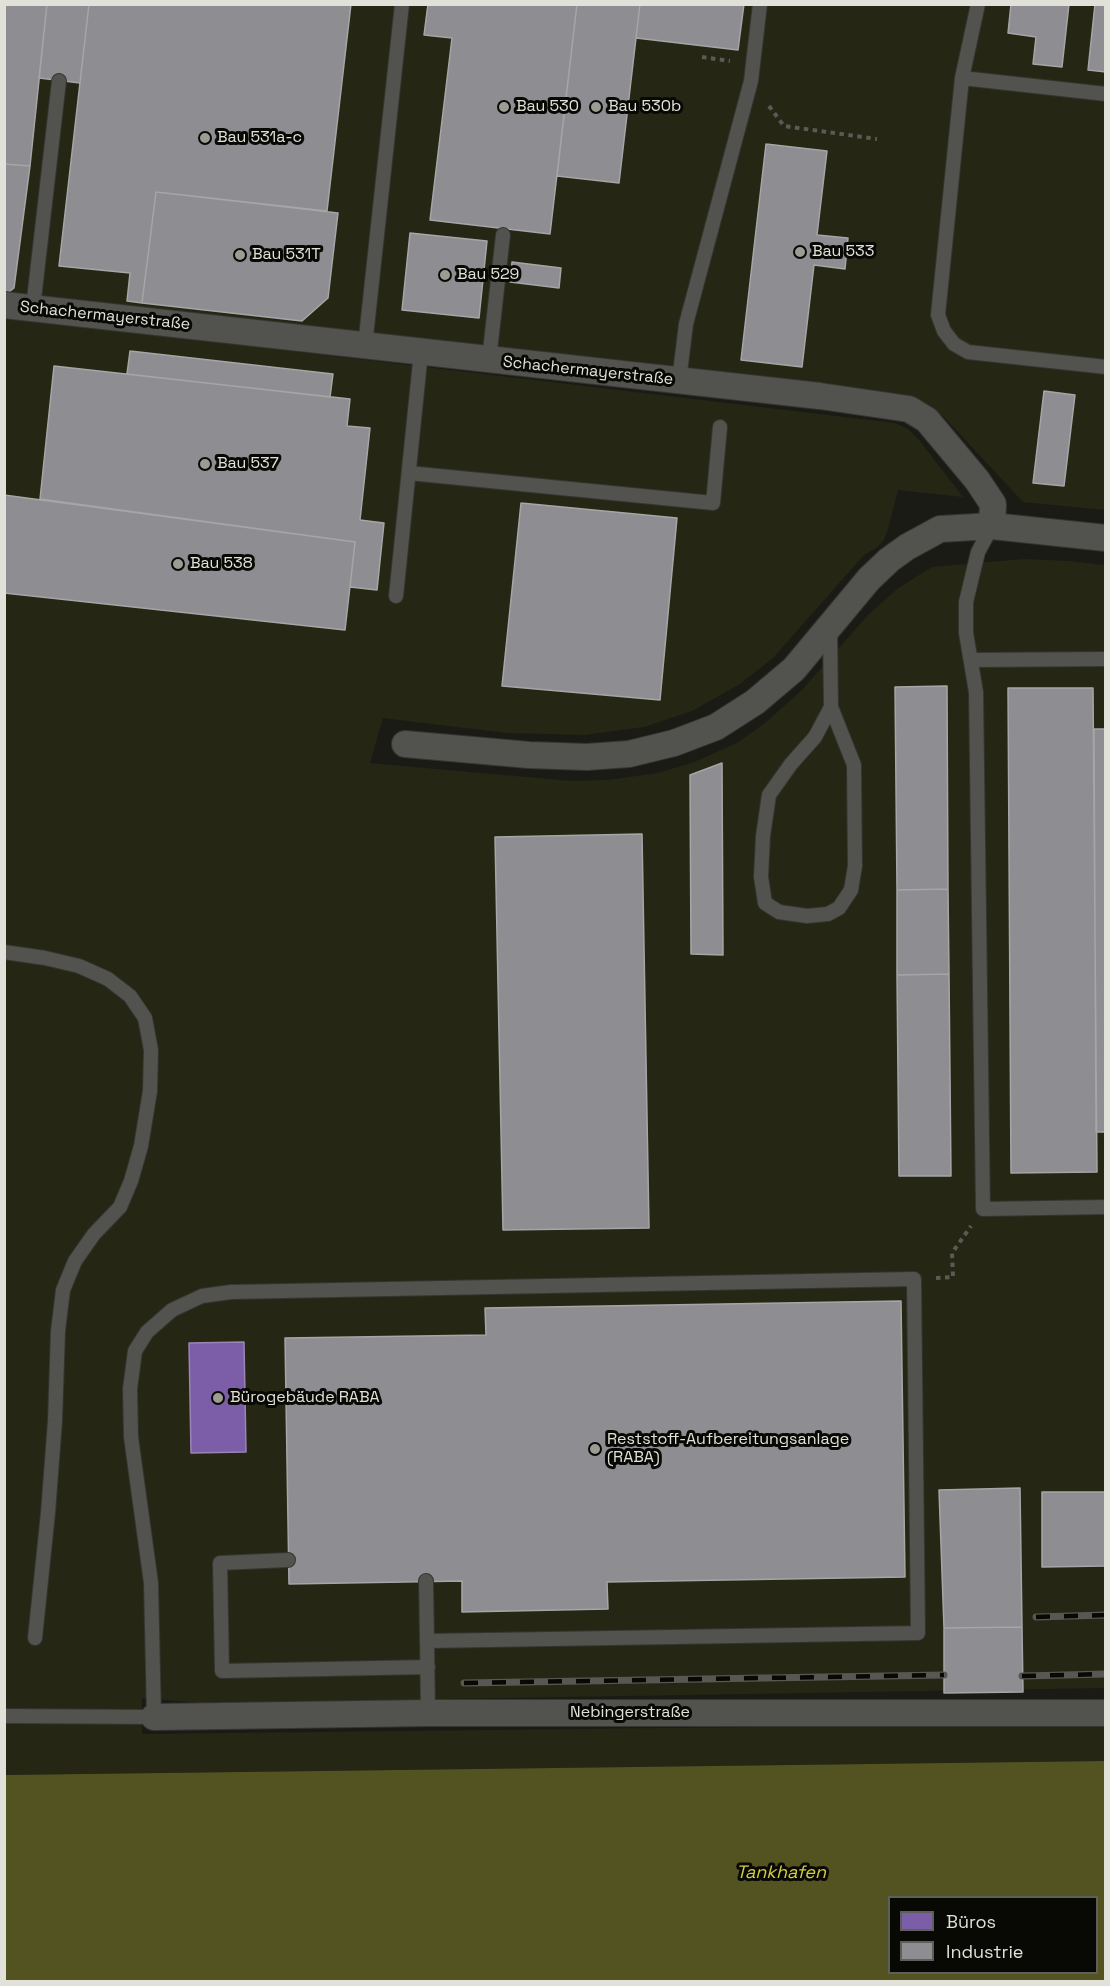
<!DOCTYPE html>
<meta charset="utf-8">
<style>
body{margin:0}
#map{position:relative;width:1110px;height:1986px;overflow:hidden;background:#1b1b16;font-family:"Space Grotesk",sans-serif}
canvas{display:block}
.frame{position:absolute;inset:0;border:6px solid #e1e1d9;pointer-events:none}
.legend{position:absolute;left:888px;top:1896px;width:210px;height:78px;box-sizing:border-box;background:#080804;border:2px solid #5f5f59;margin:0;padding:8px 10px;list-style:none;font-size:18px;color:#e1e1d9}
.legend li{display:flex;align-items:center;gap:12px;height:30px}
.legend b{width:30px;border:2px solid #5f5f59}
</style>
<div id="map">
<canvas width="1110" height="1986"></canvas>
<div class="frame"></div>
<ul class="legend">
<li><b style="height:16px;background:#7b5ea7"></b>Büros</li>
<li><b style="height:16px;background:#8d8d92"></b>Industrie</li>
</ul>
</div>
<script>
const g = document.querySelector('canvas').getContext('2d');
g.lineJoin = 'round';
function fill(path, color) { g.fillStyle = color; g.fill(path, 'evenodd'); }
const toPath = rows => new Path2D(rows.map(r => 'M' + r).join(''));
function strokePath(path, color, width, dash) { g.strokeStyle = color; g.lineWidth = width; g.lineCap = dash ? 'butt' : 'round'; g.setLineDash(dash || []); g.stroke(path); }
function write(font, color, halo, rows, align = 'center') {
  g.font = font + ' "Space Grotesk",sans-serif'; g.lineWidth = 6; g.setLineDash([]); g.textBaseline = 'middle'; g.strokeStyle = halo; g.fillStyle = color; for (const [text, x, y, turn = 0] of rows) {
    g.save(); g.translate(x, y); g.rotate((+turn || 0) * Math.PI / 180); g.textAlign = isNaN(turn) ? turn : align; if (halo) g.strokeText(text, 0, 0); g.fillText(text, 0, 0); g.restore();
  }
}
const built = toPath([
 [5,5,1105,5,1105,510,1023,502,943,416,907,398,782,378,614,359,323,331,5,294],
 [5,317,895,423,908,429,919,440,963,497,898,490,887,532,883,541,876,548,864,555,773,658,740,684,692,711,644,727,584,735,506,733,383,718,370,763,571,781,608,780,658,773,694,762,737,743,765,723,801,691,868,615,897,589,932,567,1024,559,1067,561,1105,565,1105,1688,202,1703,142,1698,142,1734,1105,1723,1105,1761,5,1775]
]);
const water = toPath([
 [1105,1761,1105,1981,5,1981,5,1775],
 [890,1898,1096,1898,1096,1972,890,1972]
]);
const offices = toPath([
 [244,1342,246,1452,191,1453,189,1343,244,1342]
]);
const industry = toPath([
 [4,4,47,4,30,166,4,164,4,4],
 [47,4,89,4,80,83,39,78,47,4],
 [89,4,351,4,327,211,156,192,142,303,127,301,130,273,59,266,89,4],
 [428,4,577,4,550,234,430,220,452,38,424,35,428,4],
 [577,4,640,4,619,183,557,176,577,4],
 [640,4,744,4,738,50,636,38,640,4],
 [1011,4,1069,4,1062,67,1033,64,1036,37,1008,33,1011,4],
 [1095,4,1106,4,1106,72,1088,70,1095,4],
 [766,144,827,151,817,235,848,238,845,269,814,265,802,367,741,360,766,144],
 [4,164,30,166,14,288,5,295,4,164],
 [156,192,338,213,328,298,302,321,142,303,156,192],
 [410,233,487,241,479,318,402,310,410,233],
 [512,262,561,268,559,288,510,282,512,262],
 [130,351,333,374,330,397,127,374,130,351],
 [54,366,350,399,347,426,370,428,360,520,384,523,377,590,350,587,355,542,40,499,54,366],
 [1044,391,1075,395,1064,486,1033,483,1044,391],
 [4,495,355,542,345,630,4,593,4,495],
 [521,503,677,518,660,700,502,686,521,503],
 [947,686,948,889,897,890,895,687,947,686],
 [1008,688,1093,688,1097,1172,1011,1173,1008,688],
 [1094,729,1106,729,1106,1132,1096,1132,1094,729],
 [722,763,723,955,691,954,690,775,722,763],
 [642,834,649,1228,503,1230,495,837,642,834],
 [948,889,949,974,897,975,897,890,948,889],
 [949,974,951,1176,899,1176,897,975,949,974],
 [901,1301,905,1577,607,1582,608,1609,462,1612,462,1581,289,1584,285,1338,486,1335,485,1308,901,1301],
 [1020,1488,1022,1627,944,1628,939,1490,1020,1488],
 [1042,1492,1106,1492,1106,1566,1042,1567,1042,1492],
 [1022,1627,1023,1692,944,1693,944,1628,1022,1627]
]);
const path = toPath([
 [702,57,730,61],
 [769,106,784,126,877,139],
 [936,1278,953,1277,952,1253,971,1226]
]);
const service = toPath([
 [978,4,962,78,938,315,944,331,954,344,968,352,1106,367],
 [962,78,1106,94],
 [33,308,59,81],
 [365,346,402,4],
 [489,360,503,235],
 [679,381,686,324,751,81,760,4],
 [409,473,713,503,720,427],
 [992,526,978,552,966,602,966,633,976,692,983,1209,1106,1207],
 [396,596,421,352],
 [830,628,831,707,854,765,855,866,851,890,839,908,828,914,807,916,779,912,765,903,761,877,763,836,769,795,791,764,815,737,831,707],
 [972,660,1106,659],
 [4,952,45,958,79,966,108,979,130,996,145,1018,151,1050,150,1091,141,1146,131,1181,120,1207,94,1234,75,1261,63,1290,58,1331,55,1421,48,1513,35,1638],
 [288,1560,220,1563,222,1671,428,1667],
 [426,1581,427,1641],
 [4,1716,154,1717,151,1583,131,1437,130,1389,135,1351,147,1332,172,1310,202,1296,231,1292,914,1279,918,1633,427,1641,428,1713]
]);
const minor = toPath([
 [4,305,820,396,909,409,927,420,977,480,993,504,992,526],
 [405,744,529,755,587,757,629,754,674,743,716,727,755,702,794,669,869,579,889,560,907,547,940,529,992,526,1106,538],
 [154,1717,428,1713,1106,1713]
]);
const rail = toPath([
 [1036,1617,1106,1615],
 [1022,1676,1106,1674],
 [464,1683,944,1675]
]);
const markers = [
 [504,107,6,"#9c9c95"],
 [596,107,6,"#9c9c95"],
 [205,138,6,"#9c9c95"],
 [800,252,6,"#9c9c95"],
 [240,255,6,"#9c9c95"],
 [445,275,6,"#9c9c95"],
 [205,464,6,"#9c9c95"],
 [178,564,6,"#9c9c95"],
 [218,1398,6,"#9c9c95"],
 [595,1449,6,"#9c9c95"]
];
const poiNames = [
 ["Bau 530",516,107],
 ["Bau 530b",608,107],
 ["Bau 531a-c",217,138],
 ["Bau 533",812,252],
 ["Bau 531T",252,255],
 ["Bau 529",457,275],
 ["Bau 537",217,464],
 ["Bau 538",190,564],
 ["Bürogebäude RABA",230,1398],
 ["Reststoff-Aufbereitungsanlage",607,1440],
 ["(RABA)",607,1458]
];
const streetNames = [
 ["Schachermayerstraße",105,316,6],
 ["Schachermayerstraße",588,371,6],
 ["Nebingerstraße",630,1713]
];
const waterNames = [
 ["Tankhafen",781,1873]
];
fill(built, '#262615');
fill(water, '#535321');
fill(offices, '#7b5ea7');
strokePath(offices, '#9a85b6', 1.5);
fill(industry, '#8d8d92');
strokePath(industry, '#a6a6a7', 1.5);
strokePath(service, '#353531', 16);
strokePath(minor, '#353531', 28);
strokePath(path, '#5b5b56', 4, [4.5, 4.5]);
strokePath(service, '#52524e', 14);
strokePath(minor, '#52524e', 26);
strokePath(rail, '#585853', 7);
strokePath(rail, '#080804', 4.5, [14]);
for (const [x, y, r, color] of markers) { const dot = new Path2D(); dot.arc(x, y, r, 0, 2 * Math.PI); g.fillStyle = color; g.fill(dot); strokePath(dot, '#080804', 2); }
write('16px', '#e1e1d9', '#080804', poiNames, 'left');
write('16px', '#e1e1d9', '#080804', streetNames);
write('italic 18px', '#d1ce44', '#080804', waterNames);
</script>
